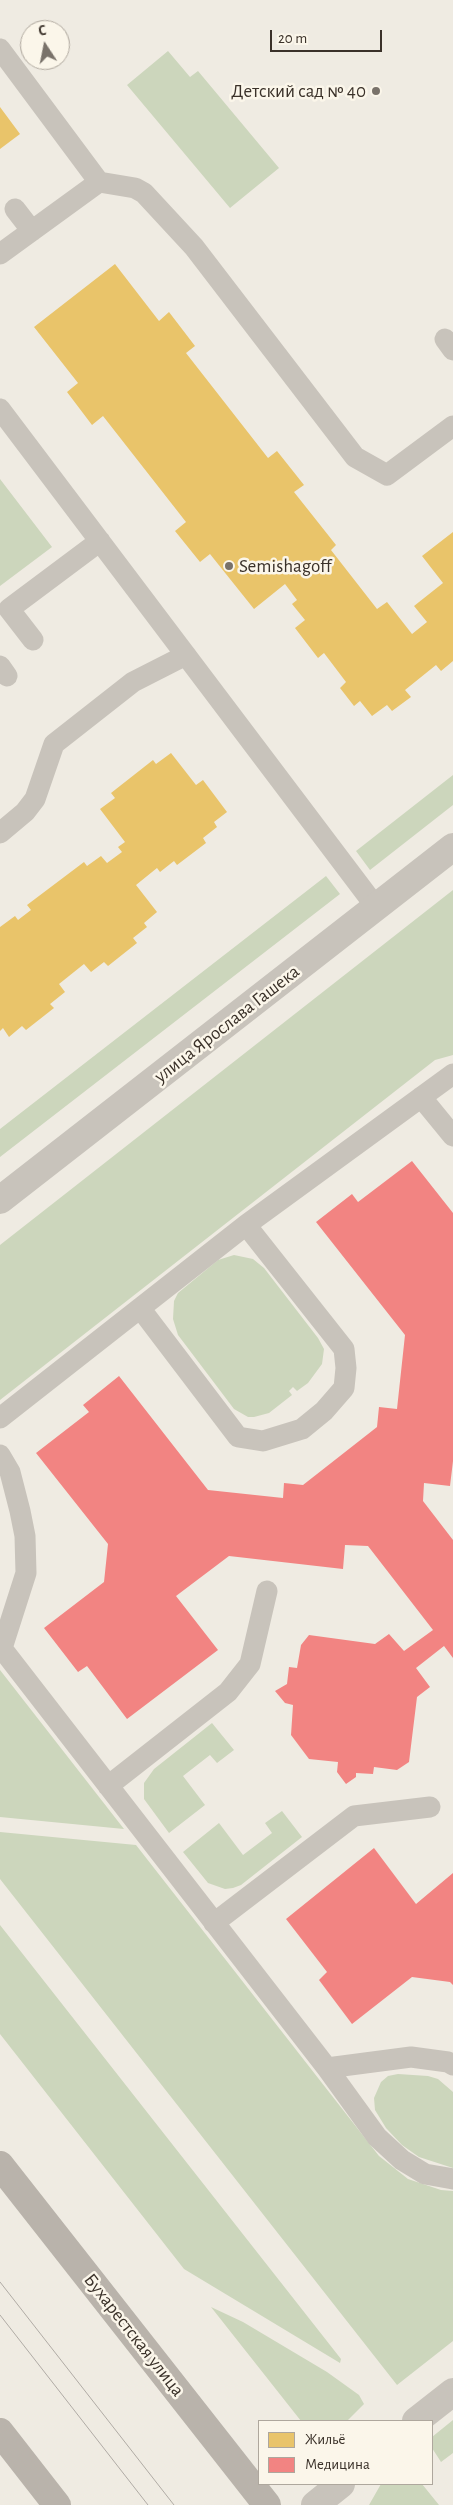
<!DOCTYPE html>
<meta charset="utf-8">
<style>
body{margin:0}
#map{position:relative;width:453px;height:2505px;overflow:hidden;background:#efebe2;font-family:"Alegreya Sans",sans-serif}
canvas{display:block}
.legend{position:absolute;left:258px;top:2420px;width:175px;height:65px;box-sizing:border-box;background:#fbf6ea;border:1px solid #aea79d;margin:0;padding:6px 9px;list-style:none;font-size:15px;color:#3a3129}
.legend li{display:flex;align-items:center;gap:10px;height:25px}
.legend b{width:25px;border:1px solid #aea79d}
.north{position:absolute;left:20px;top:20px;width:50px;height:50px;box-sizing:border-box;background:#fbf6ea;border:1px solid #aea79d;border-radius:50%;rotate:349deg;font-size:14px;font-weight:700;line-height:20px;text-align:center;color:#3a3129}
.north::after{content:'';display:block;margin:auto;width:18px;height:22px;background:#79726a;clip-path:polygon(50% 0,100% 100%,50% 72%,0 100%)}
.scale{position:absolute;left:270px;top:30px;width:112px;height:22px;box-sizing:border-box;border:2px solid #3a3129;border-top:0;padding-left:6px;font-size:15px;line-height:18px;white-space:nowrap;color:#3a3129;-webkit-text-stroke:4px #fbf6ea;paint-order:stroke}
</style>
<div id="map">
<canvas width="453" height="2505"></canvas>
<ul class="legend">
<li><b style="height:14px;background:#e9c46a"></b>Жильё</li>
<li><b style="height:14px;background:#f28482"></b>Медицина</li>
</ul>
<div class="north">С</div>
<div class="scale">20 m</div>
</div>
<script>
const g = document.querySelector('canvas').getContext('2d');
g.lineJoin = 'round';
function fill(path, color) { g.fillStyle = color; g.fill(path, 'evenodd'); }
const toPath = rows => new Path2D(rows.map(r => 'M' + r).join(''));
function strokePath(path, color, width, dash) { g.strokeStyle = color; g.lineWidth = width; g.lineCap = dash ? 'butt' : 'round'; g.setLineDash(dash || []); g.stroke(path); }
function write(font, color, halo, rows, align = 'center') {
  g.font = font + ' "Alegreya Sans",sans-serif'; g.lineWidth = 5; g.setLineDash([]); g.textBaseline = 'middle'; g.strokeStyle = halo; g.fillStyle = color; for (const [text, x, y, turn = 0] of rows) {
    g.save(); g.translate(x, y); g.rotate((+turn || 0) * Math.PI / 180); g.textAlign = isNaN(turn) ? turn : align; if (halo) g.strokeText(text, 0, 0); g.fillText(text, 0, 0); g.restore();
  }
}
const green = toPath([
 [168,51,190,77,198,71,279,168,230,208,127,85],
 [0,479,52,547,0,586],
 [453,775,453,805,370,870,356,851],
 [326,876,340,894,0,1157,0,1129],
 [453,890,453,1055,435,1060,0,1400,0,1245],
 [234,1255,253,1259,264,1268,318,1338,324,1349,322,1364,308,1383,297,1391,293,1387,289,1391,292,1395,269,1413,254,1417,248,1417,234,1409,178,1335,173,1319,174,1301,178,1293,218,1260],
 [0,1670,124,1829,0,1817],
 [212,1723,234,1750,217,1763,210,1755,183,1776,205,1805,169,1833,144,1799,144,1783,154,1769],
 [282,1811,302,1837,241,1885,233,1888,225,1889,208,1883,183,1852,219,1823,243,1855,272,1833,265,1823],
 [0,1832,136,1845,379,2156,408,2179,441,2190,453,2191,453,2341,397,2385,0,1879],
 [0,1925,341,2359,340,2363,184,2269,0,2034],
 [398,2074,428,2076,438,2079,453,2092,453,2168,419,2157,402,2145,386,2128,375,2110,374,2098,381,2082,388,2076],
 [211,2307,243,2322,327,2372,359,2395,364,2404,347,2421,301,2421],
 [453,2420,453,2453,441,2462,432,2448,432,2437],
 [381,2484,422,2484,439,2505,369,2505]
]);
const homes = toPath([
 [0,107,20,134,0,149],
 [115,264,159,321,169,312,195,346,186,353,268,458,277,451,304,485,294,492,336,545,331,550,377,609,387,602,412,634,427,622,414,606,443,583,422,556,453,532,453,661,441,671,436,665,405,690,411,697,392,711,387,705,372,716,360,701,354,706,340,688,346,682,324,653,318,658,295,628,305,620,292,604,297,600,285,584,254,609,210,554,200,562,175,531,186,522,103,416,92,425,67,392,78,383,34,327],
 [171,753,196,785,203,780,227,812,214,822,217,827,203,838,206,843,177,865,174,861,160,872,157,868,136,885,157,912,144,923,147,927,133,938,137,943,108,966,104,962,91,972,84,964,59,984,65,992,50,1004,54,1008,26,1030,22,1026,9,1037,3,1028,0,1031,0,927,15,916,18,920,31,910,27,905,84,862,87,866,101,856,107,863,122,852,118,847,125,842,100,809,115,798,111,793,153,760,156,764]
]);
const health = toPath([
 [412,1161,453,1213,453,1461,450,1486,424,1483,423,1501,453,1540,453,1658,444,1646,416,1668,430,1687,417,1697,409,1762,397,1770,374,1767,373,1774,356,1773,356,1777,346,1784,337,1772,338,1762,309,1759,291,1735,293,1705,285,1703,275,1691,287,1684,289,1667,297,1668,301,1645,309,1635,375,1644,389,1634,404,1651,433,1630,368,1546,345,1545,343,1569,229,1556,176,1596,218,1650,127,1719,87,1666,78,1672,44,1628,104,1582,108,1544,36,1453,89,1412,83,1405,119,1376,208,1490,283,1498,284,1483,303,1485,377,1427,379,1407,397,1409,405,1335,316,1222,352,1194,358,1202],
 [374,1848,416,1904,453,1873,453,1985,450,1982,412,1977,352,2024,319,1980,327,1972,286,1919]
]);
const lane = toPath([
 [0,49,99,182],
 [15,209,32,231],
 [0,254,99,182,135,188,144,193,194,247,355,457,387,475,453,426],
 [445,339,453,350],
 [0,409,376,907],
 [33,640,9,609,100,541],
 [0,666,7,676],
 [0,833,25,812,35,799,54,744,133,682,186,655],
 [421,1097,453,1136],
 [140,1308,238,1437,263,1441,302,1429,324,1411,344,1388,346,1368,344,1349,246,1225],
 [0,1418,246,1225,453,1074],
 [0,1455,10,1472,20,1511,25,1536,26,1573,2,1648],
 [0,1646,327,2068,377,2137,402,2160,425,2174,453,2179],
 [108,1786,228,1692,250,1664,267,1591],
 [214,1923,354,1816,430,1807],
 [327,2068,411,2057,448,2062,453,2065]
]);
const street = toPath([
 [0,1200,453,847],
 [416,2421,453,2392],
 [315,2505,341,2484]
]);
const secondary = toPath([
 [0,2165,267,2505],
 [0,2432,57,2505]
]);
const tram = toPath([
 [0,2282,174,2505],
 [0,2315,148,2505]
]);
const markers = [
 [376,91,5,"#79726a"],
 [229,566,5,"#79726a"]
];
const poiNames = [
 ["Детский сад № 40",366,91],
 ["Semishagoff",239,566,"left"]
];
const streetNames = [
 ["улица Ярослава Гашека",227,1024,-38],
 ["Бухарестская улица",134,2335,52]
];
fill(green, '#ccd6bc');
fill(homes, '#e9c46a');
fill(health, '#f28482');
strokePath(lane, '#c8c3bb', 21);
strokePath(street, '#c8c3bb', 28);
strokePath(secondary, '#b9b3ab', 28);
strokePath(tram, '#b0aba5', 1);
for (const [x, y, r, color] of markers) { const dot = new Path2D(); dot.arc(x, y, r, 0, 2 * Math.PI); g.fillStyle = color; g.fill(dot); strokePath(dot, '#fbf6ea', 2); }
write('19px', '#3a3129', '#fbf6ea', poiNames, 'right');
write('19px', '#3a3129', '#fbf6ea', streetNames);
</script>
